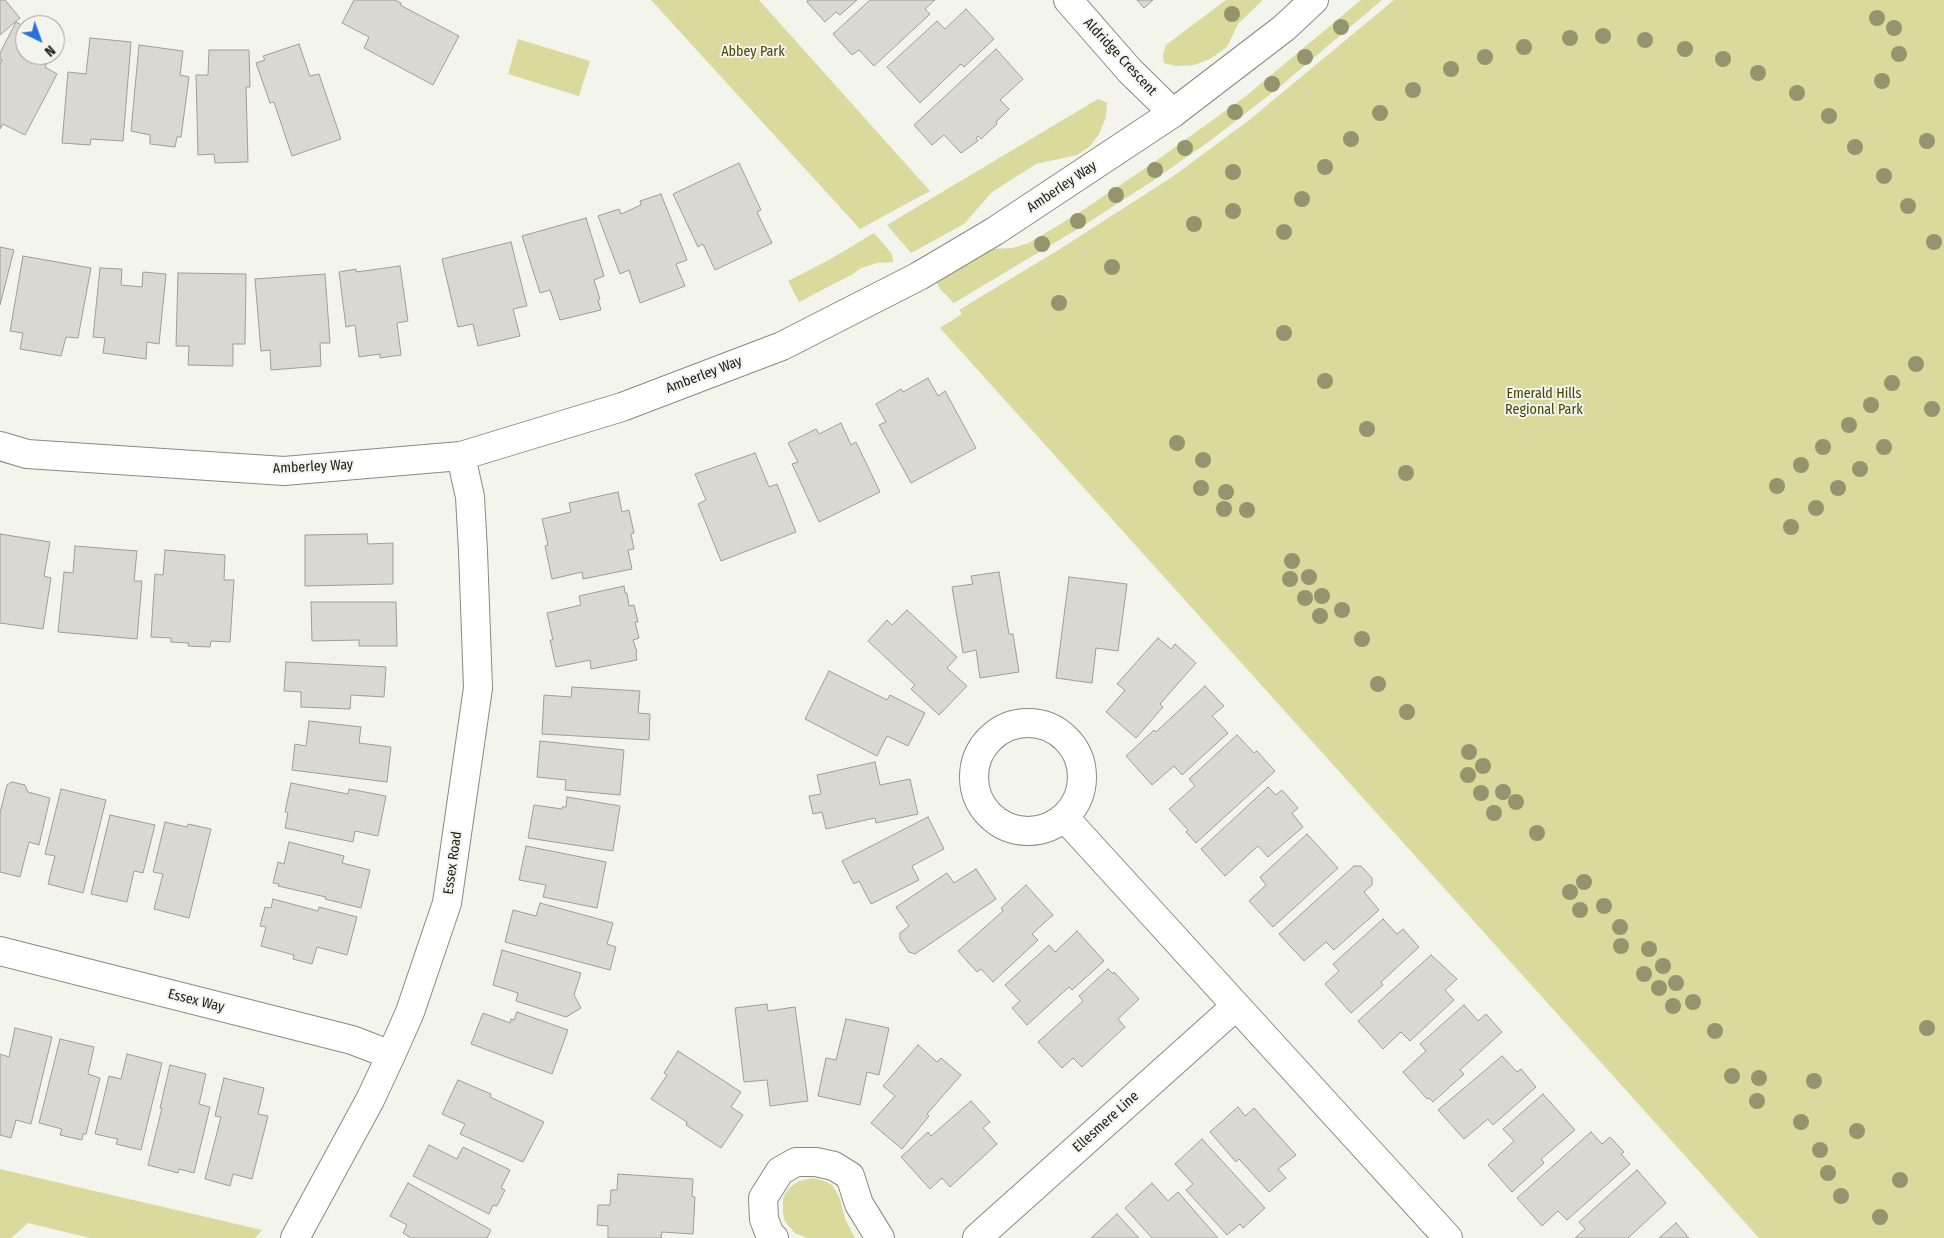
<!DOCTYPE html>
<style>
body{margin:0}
#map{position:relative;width:1944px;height:1238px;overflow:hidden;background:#f3f4eb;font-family:"Fira Sans Condensed",sans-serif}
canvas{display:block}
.north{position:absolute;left:15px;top:15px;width:50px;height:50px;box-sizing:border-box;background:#f3f4eb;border:1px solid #9c9d96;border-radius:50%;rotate:138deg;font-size:14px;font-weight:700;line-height:20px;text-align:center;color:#1a1a17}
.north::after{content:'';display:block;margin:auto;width:18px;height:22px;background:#2870dc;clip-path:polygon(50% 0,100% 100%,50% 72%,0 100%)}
</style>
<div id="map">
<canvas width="1944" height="1238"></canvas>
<div class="north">N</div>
</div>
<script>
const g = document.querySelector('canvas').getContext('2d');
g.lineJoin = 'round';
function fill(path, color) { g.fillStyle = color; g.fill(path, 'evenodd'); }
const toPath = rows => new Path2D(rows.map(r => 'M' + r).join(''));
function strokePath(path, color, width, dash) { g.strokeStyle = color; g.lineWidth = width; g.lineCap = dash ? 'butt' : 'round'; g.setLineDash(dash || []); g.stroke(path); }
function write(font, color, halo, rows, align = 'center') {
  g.font = font + ' "Fira Sans Condensed",sans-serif'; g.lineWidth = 4; g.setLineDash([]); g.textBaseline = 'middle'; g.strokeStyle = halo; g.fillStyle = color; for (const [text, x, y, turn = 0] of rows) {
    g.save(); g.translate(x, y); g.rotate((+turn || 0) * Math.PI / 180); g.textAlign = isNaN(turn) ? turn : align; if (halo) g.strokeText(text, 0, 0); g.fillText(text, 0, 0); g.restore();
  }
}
const green = toPath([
 [651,0,759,0,930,191,860,229],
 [1226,0,1263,0,1238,24,1227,47,1210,59,1194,65,1176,66,1164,63,1163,55,1166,45],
 [1361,0,1382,0,1277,89,1211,140,1154,180,1086,224,954,303,940,289,937,283,973,259,992,249,1012,248,1029,243,1077,214,1153,163,1246,96],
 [1394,0,1944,0,1944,1238,1759,1238,940,328,962,314,959,310,1060,249,1172,177,1248,121],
 [518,39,590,61,579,96,508,74],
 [1098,99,1107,103,1106,117,1099,134,1090,146,1077,155,1036,164,992,192,964,224,911,253,887,225],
 [874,233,892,254,893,262,877,263,861,268,853,274,799,302,788,281,829,260],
 [0,1169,262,1230,255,1238,90,1238,28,1223,11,1238,0,1238],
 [813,1178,827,1182,833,1186,840,1199,845,1219,855,1238,807,1238,795,1233,785,1222,783,1213,783,1199,785,1194,789,1188,799,1181]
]);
const building = toPath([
 [0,0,5,0,20,18,0,35,0,0],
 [354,0,395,0,401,3,400,5,459,36,433,85,364,48,369,37,342,23,354,0],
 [808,0,857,0,840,15,836,12,825,22,807,2,808,0],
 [870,0,935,0,925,9,930,14,874,66,859,50,852,55,833,34,870,0],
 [1137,0,1153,0,1144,8,1137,0],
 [966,9,994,39,964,67,961,64,920,103,887,67,937,21,945,29,966,9],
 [16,22,25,27,25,55,51,55,45,67,57,74,25,135,3,124,0,129,0,64,2,60,0,60,0,53,16,22],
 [90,38,131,42,123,141,91,139,90,145,62,143,68,72,86,74,90,38],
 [299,44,310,76,319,74,341,139,292,156,274,102,270,103,256,63,265,60,263,56,299,44],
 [139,45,183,51,180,75,189,77,181,137,177,137,175,147,150,144,150,135,131,131,139,45],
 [996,49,1023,79,1000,100,1009,109,996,122,997,124,981,139,978,136,976,138,978,141,961,153,944,135,932,145,914,125,996,49],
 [209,50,249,50,250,87,246,87,248,162,215,163,214,154,198,155,196,75,208,75,209,50],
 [739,163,761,210,757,212,772,243,715,270,703,244,698,247,673,194,739,163],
 [661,194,687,260,676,264,685,286,640,303,629,270,620,274,598,216,619,209,621,214,641,205,640,201,661,194],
 [586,218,604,276,594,280,600,299,598,300,601,310,560,320,550,290,540,293,522,236,586,218],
 [511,242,527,306,513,309,520,336,478,346,473,324,458,327,442,259,511,242],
 [0,247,14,250,0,305,0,247],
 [23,256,91,268,78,338,66,337,61,356,20,349,23,333,10,331,23,256],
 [400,266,408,321,397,323,401,355,380,358,380,354,359,357,355,325,346,327,339,272,356,269,356,272,400,266],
 [100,268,122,269,121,285,142,287,143,272,166,274,159,344,147,342,146,359,103,353,105,338,93,337,100,268],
 [178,273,246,274,245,344,233,344,233,366,188,365,189,346,176,346,178,273],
 [325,274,330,343,320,343,321,366,271,370,270,350,261,351,255,279,325,274],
 [928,378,938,396,945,391,976,448,911,483,879,425,886,422,876,404,901,389,903,392,928,378],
 [841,423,851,445,856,442,880,492,819,522,792,464,798,462,788,443,816,429,819,434,841,423],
 [755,453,769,487,777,484,796,532,721,561,698,504,706,500,695,474,755,453],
 [618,492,622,512,629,510,634,533,631,534,634,549,628,550,632,569,583,579,582,572,552,579,545,546,548,545,542,519,571,512,569,503,618,492],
 [0,534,50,542,44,576,51,578,43,629,0,623,0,534],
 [367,534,368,544,393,543,393,584,305,586,305,535,367,534],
 [75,546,137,551,134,581,142,581,137,639,58,632,64,572,73,573,75,546],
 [165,550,225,555,224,580,234,580,230,642,211,641,210,647,188,646,189,643,171,642,171,638,151,637,155,574,163,575,165,550],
 [999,572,1009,634,1013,634,1019,672,980,678,976,650,963,653,952,587,973,584,971,576,999,572],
 [1069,577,1127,584,1118,651,1096,648,1092,683,1056,678,1069,577],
 [624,586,625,593,627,593,629,606,634,605,638,622,635,622,639,638,633,640,637,652,636,653,637,660,591,669,590,660,556,667,550,640,553,640,547,613,581,605,579,596,624,586],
 [311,602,396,602,397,646,359,646,359,640,312,641,311,602],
 [907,610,957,657,947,668,967,686,939,715,911,689,915,685,868,641,887,620,892,625,907,610],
 [1158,638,1171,649,1175,644,1196,663,1160,704,1163,707,1136,738,1106,712,1125,690,1117,684,1158,638],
 [286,662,386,667,384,697,351,695,350,709,301,707,301,692,284,691,286,662],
 [829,671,887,700,890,695,925,713,908,746,887,736,877,756,805,719,829,671],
 [1205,686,1224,706,1212,716,1228,733,1182,775,1174,766,1152,785,1126,756,1154,730,1156,732,1205,686],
 [572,687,640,691,638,713,650,714,649,740,542,734,544,695,571,697,572,687],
 [309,721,361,727,359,743,391,747,387,782,292,770,295,744,306,746,309,721],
 [1237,735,1254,753,1257,751,1275,771,1196,843,1186,832,1188,830,1169,809,1195,786,1189,779,1237,735],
 [540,741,624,750,620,795,565,790,566,780,537,777,540,741],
 [875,762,880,785,910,779,918,814,876,823,875,818,826,829,822,812,813,814,809,796,821,794,817,775,875,762],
 [12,782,25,785,28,792,50,798,39,845,29,842,20,877,0,872,0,813,7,785,12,782],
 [291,783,348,794,349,789,386,796,378,836,355,831,353,842,285,828,288,813,285,812,291,783],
 [1268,787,1276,795,1282,790,1298,808,1292,813,1303,827,1268,857,1258,846,1225,876,1201,849,1268,787],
 [61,789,106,800,83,893,48,884,55,856,45,854,61,789],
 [567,797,620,806,613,851,528,838,534,805,562,809,562,807,566,807,567,797],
 [110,815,155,825,143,873,134,871,127,902,91,894,110,815],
 [928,817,944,849,912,866,919,880,871,904,859,881,854,884,842,861,928,817],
 [165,822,187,827,188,824,211,829,189,918,154,909,163,874,153,872,165,822],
 [1307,834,1338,868,1273,927,1249,901,1266,885,1260,877,1307,834],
 [289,842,344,856,342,863,370,870,361,908,325,899,326,897,278,886,279,884,273,883,278,862,284,864,289,842],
 [526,846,606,862,597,908,543,897,546,885,519,880,526,846],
 [1354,866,1361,866,1372,878,1372,885,1364,892,1379,910,1334,950,1326,942,1304,961,1279,934,1354,866],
 [976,869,996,899,915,954,909,952,900,939,900,933,909,926,896,907,947,873,954,883,976,869],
 [1026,885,1053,915,1032,934,1038,940,993,982,981,969,977,972,958,951,1003,911,1001,908,1026,885],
 [273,899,318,911,319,907,357,917,347,955,317,947,312,964,293,959,294,955,261,946,266,927,260,926,265,907,271,908,273,899],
 [540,903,613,923,607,944,616,947,610,970,505,942,513,910,536,916,540,903],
 [1383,919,1397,934,1403,929,1419,947,1381,982,1383,985,1351,1013,1325,984,1339,971,1333,964,1383,919],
 [1077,931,1104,961,1072,990,1069,987,1027,1025,1012,1008,1020,1001,1005,985,1049,945,1055,952,1077,931],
 [502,950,581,973,574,995,581,1008,566,1017,516,1001,518,993,493,985,502,950],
 [1431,955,1457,979,1445,990,1454,1000,1410,1041,1401,1032,1383,1049,1358,1021,1431,955],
 [1108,969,1113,974,1114,972,1139,999,1118,1019,1125,1027,1082,1067,1073,1058,1062,1068,1038,1042,1083,1001,1079,996,1108,969],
 [767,1004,768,1011,795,1007,808,1101,770,1106,767,1080,744,1082,735,1008,767,1004],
 [1464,1005,1478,1021,1486,1014,1502,1032,1460,1070,1464,1074,1433,1102,1429,1098,1427,1099,1403,1072,1426,1051,1420,1044,1464,1005],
 [517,1012,568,1030,552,1074,471,1044,483,1013,510,1023,511,1019,514,1020,517,1012],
 [846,1019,889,1028,879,1075,867,1072,860,1105,818,1096,826,1058,836,1060,846,1019],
 [15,1028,52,1037,31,1124,16,1120,11,1138,0,1135,0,1054,9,1057,15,1028],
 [60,1039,94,1047,88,1074,100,1078,86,1134,83,1134,82,1140,60,1135,62,1129,39,1123,60,1039],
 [918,1045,937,1062,941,1058,961,1075,927,1114,929,1116,902,1149,871,1123,895,1096,883,1086,918,1045],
 [678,1051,741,1092,731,1107,743,1115,721,1148,686,1125,687,1122,651,1099,667,1075,664,1073,678,1051],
 [127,1054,162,1063,141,1150,116,1144,118,1139,95,1134,109,1076,121,1079,127,1054],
 [1502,1056,1517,1072,1521,1069,1536,1087,1493,1125,1488,1119,1464,1139,1438,1110,1502,1056],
 [170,1065,206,1074,199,1104,210,1107,194,1173,179,1169,178,1173,148,1165,162,1108,160,1108,170,1065],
 [224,1078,264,1088,258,1114,268,1116,252,1179,233,1174,230,1186,205,1179,221,1117,215,1116,224,1078],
 [458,1080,491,1094,490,1097,544,1122,523,1162,460,1134,465,1124,442,1114,458,1080],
 [1543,1094,1575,1130,1541,1159,1544,1163,1512,1192,1488,1165,1514,1141,1503,1129,1543,1094],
 [971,1101,990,1122,983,1128,997,1144,950,1187,942,1178,930,1189,901,1157,928,1132,931,1136,971,1101],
 [1238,1107,1245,1116,1254,1108,1296,1155,1278,1169,1286,1178,1269,1192,1239,1159,1236,1162,1210,1132,1238,1107],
 [1591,1132,1602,1144,1610,1137,1624,1152,1621,1154,1630,1164,1567,1220,1558,1211,1542,1226,1517,1198,1591,1132],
 [1202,1139,1265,1208,1243,1228,1240,1224,1227,1235,1186,1190,1193,1184,1175,1164,1202,1139],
 [429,1145,457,1159,463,1147,510,1170,501,1188,505,1190,497,1206,493,1205,489,1214,413,1176,429,1145],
 [1637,1170,1666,1203,1628,1238,1575,1238,1585,1229,1579,1222,1637,1170],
 [618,1174,693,1179,692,1196,695,1197,693,1234,662,1232,661,1238,608,1238,608,1226,597,1225,598,1205,610,1205,611,1190,617,1190,618,1174],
 [408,1183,491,1230,487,1238,411,1238,403,1233,407,1225,390,1216,408,1183],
 [1152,1183,1168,1201,1178,1192,1218,1238,1152,1238,1125,1208,1152,1183],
 [1117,1214,1139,1238,1091,1238,1117,1214],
 [1676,1223,1689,1238,1659,1238,1676,1223]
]);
const minor = toPath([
 [1068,0,1130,71,1173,113],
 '974 777a54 54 0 1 1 108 0a54 54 0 1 1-108 0Z',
 [1065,818,1448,1238],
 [0,951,352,1040,391,1055],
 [295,1238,370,1100,391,1055,410,1012,447,903,478,688,473,551,470,497,461,456],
 [774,1238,770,1235,764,1219,763,1198,780,1171,796,1162,816,1162,834,1166,850,1176,859,1204,880,1238],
 [977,1238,1236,1006]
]);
const tertiary = toPath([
 [0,446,27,454,284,471,461,456,622,407,782,346,919,276,995,231,1173,113,1284,28,1314,0]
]);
const trees = [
 [1232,14],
 [1877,18],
 [1341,27],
 [1894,28],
 [1603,36],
 [1570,38],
 [1645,40],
 [1524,47],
 [1685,49],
 [1899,54],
 [1305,57],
 [1485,57],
 [1723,59],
 [1451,69],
 [1758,73],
 [1882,81],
 [1272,84],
 [1413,90],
 [1797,93],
 [1235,112],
 [1380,113],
 [1829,116],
 [1351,139],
 [1927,141],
 [1855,147],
 [1185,148],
 [1325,167],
 [1155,170],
 [1233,172],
 [1884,176],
 [1116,195],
 [1302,199],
 [1908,206],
 [1233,211],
 [1078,221],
 [1194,224],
 [1284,232],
 [1934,242],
 [1042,244],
 [1112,267],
 [1059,303],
 [1284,333],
 [1916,364],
 [1325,381],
 [1892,383],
 [1871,405],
 [1932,409],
 [1849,425],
 [1367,429],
 [1177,443],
 [1823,447],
 [1884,447],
 [1203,460],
 [1801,465],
 [1860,469],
 [1406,473],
 [1777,486],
 [1201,488],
 [1838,488],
 [1226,492],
 [1816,508],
 [1224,509],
 [1247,510],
 [1791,527],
 [1292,561],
 [1309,577],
 [1290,579],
 [1322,596],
 [1305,598],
 [1342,610],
 [1320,616],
 [1362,639],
 [1378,684],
 [1407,712],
 [1469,752],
 [1483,766],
 [1468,775],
 [1503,792],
 [1481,793],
 [1516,802],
 [1494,813],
 [1537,833],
 [1584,882],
 [1570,892],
 [1604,906],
 [1580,910],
 [1620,927],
 [1621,946],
 [1649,949],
 [1663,966],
 [1644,974],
 [1676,983],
 [1659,988],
 [1693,1002],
 [1673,1006],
 [1927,1028],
 [1715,1031],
 [1732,1076],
 [1759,1078],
 [1814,1081],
 [1757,1101],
 [1801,1122],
 [1857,1131],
 [1820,1150],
 [1828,1173],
 [1900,1180],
 [1841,1196],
 [1880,1217]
];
const parkNames = [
 ["Abbey Park",753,52],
 ["Emerald Hills",1544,394],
 ["Regional Park",1544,410]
];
const streetNames = [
 ["Aldridge Crescent",1120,57,47],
 ["Amberley Way",1062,187,-34],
 ["Amberley Way",704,375,-21],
 ["Amberley Way",313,467,-3],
 ["Essex Road",453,863,-82],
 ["Essex Way",196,1001,14],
 ["Ellesmere Line",1106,1122,-42]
];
fill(green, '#d9da9b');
fill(building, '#d9d9d1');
strokePath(building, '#9e9e96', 1);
strokePath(minor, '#8a8a83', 30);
strokePath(tertiary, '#8a8a83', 30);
strokePath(minor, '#fff', 28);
strokePath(tertiary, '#fff', 28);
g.fillStyle = '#94946e';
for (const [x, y] of trees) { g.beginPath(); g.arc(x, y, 8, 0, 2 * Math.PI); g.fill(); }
write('14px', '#464507', '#f3f4eb', parkNames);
write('14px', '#1a1a17', '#f3f4eb', streetNames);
</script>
